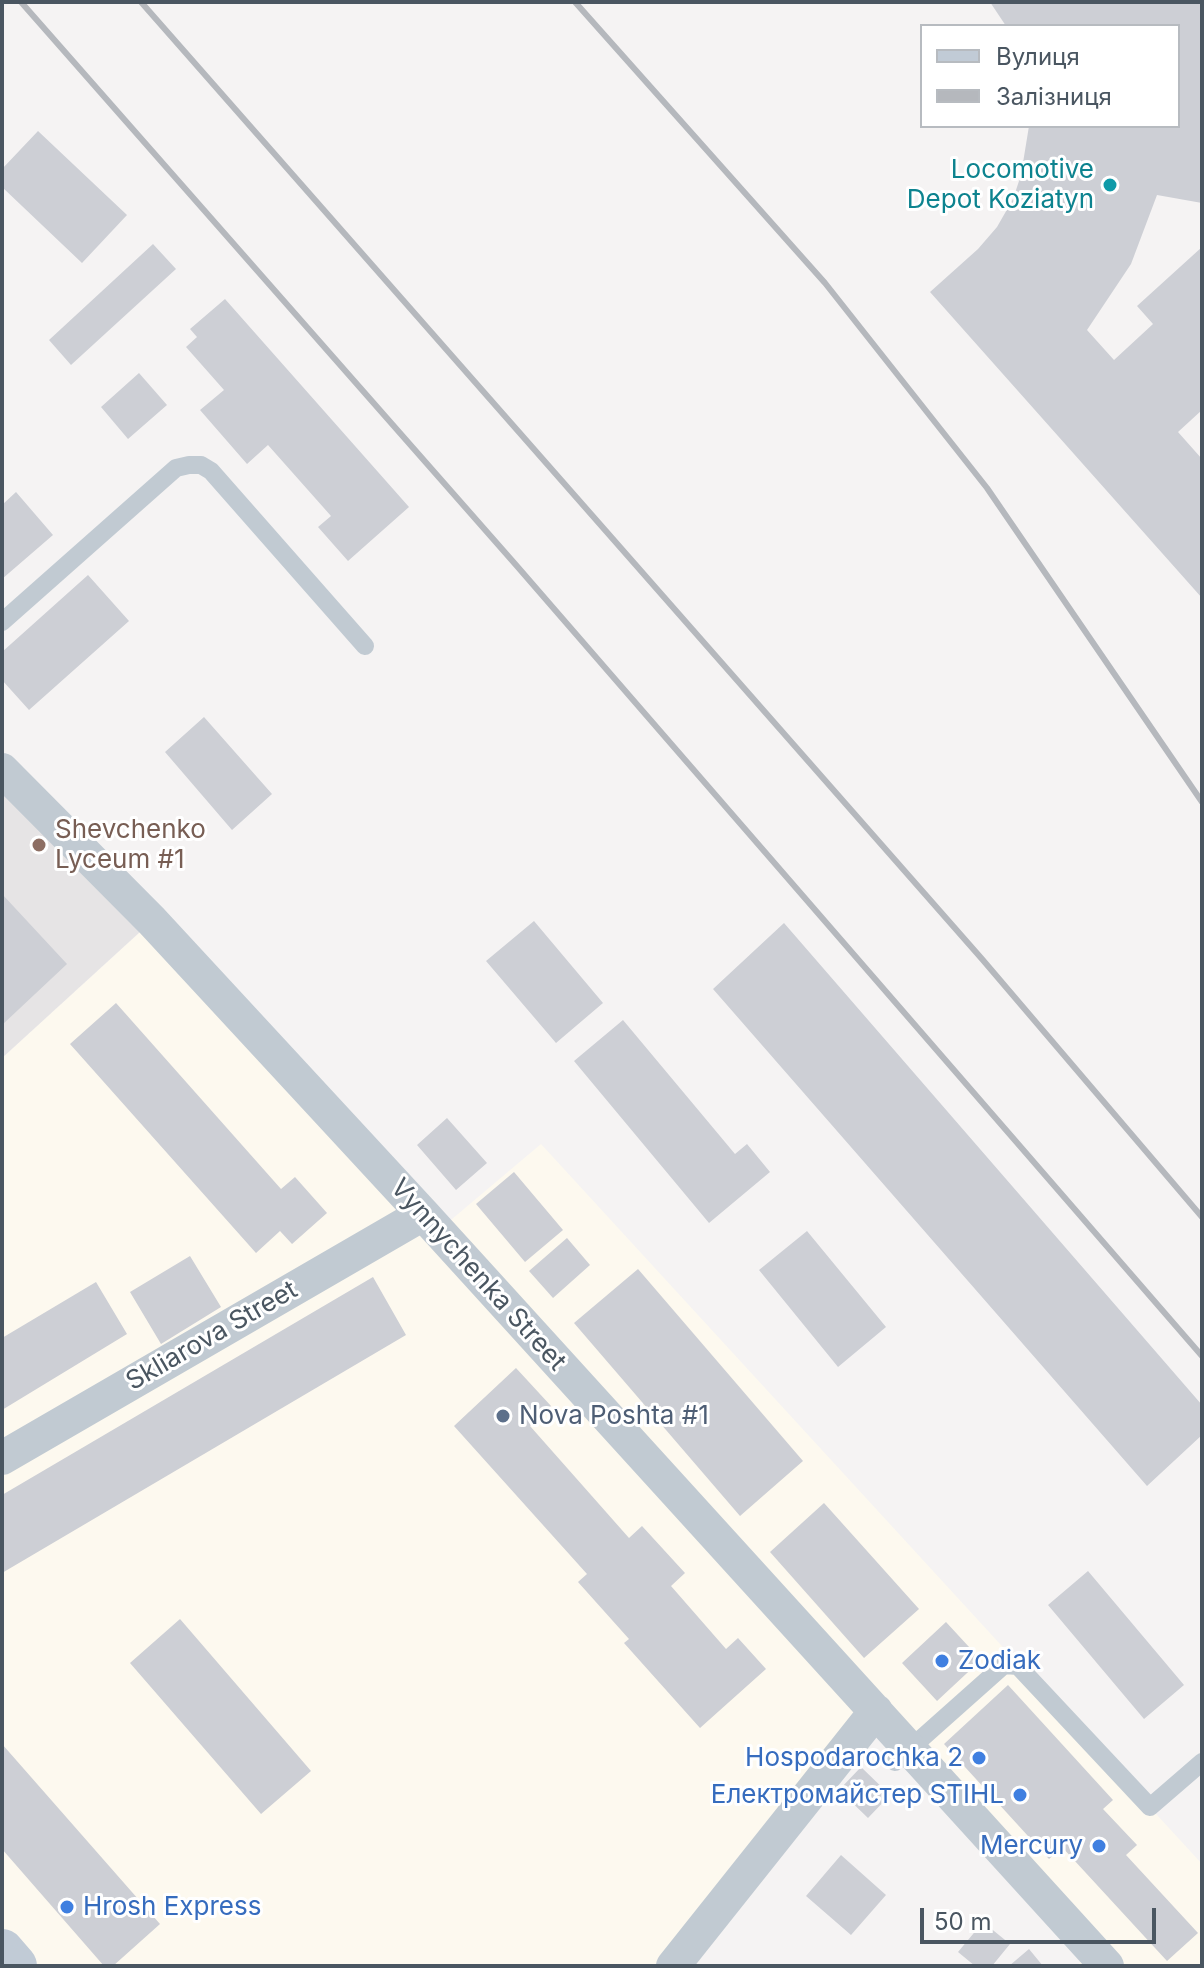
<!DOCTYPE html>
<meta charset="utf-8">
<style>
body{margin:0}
#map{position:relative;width:1204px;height:1968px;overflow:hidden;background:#f5f3f3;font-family:Inter,sans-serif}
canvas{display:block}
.frame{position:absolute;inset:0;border:4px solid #4a5661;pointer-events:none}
.legend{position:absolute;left:920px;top:24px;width:260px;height:104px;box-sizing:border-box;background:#fff;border:2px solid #b7bbc0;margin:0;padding:10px 14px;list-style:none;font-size:24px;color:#4a5661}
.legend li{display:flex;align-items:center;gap:16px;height:40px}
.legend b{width:40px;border:2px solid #b7bbc0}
.scale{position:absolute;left:920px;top:1908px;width:236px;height:36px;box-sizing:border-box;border:4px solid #4a5661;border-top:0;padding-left:10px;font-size:24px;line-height:28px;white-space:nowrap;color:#4a5661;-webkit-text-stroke:6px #fff;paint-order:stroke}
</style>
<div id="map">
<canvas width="1204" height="1968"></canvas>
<div class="frame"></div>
<ul class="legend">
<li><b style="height:10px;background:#c1cbd6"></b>Вулиця</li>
<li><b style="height:10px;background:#b5b8bd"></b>Залізниця</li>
</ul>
<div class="scale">50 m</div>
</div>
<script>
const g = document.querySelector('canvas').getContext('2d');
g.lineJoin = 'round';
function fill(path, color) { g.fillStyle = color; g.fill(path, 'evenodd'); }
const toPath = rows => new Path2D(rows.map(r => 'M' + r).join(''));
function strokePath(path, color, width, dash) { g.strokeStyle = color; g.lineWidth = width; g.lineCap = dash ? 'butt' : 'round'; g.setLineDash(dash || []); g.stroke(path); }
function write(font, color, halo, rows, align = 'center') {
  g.font = font + ' Inter,sans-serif'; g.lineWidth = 6; g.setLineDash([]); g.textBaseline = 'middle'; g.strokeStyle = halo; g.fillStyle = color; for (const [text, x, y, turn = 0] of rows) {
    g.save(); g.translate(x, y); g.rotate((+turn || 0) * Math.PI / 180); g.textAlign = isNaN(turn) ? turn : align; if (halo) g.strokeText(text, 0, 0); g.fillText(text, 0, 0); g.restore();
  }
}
const commercial = toPath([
 [152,921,439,1230,541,1144,1202,1864,1202,1966,1076,1966,1093,1951,876,1711,674,1966,16,1966,2,1950,2,1058]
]);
const education = toPath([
 [2,769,152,921,2,1058]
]);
const building = toPath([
 [990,2,1202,2,1202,203,1157,195,1131,264,1087,330,1114,360,1153,324,1137,306,1202,247,1202,410,1178,432,1202,459,1202,598,930,292,978,249,997,227,1013,199,1021,175,1029,126,1178,126,1178,26,1006,26],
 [38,131,127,215,82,263,2,187,2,169],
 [153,244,176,269,71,365,49,340],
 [225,299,409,507,348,561,318,527,331,516,268,445,247,464,200,410,224,390,186,347,197,337,190,329],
 [139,373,167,405,128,439,101,407],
 [16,492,53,535,2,579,2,505],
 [88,575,129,621,29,710,2,680,2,652],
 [204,717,272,794,232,830,165,752],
 [2,894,67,964,2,1025],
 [534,921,603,1003,556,1043,486,961],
 [784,923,1202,1405,1202,1435,1147,1486,713,989],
 [116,1003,281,1189,295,1177,327,1213,292,1244,280,1231,256,1253,70,1044],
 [623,1020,735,1154,747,1144,770,1172,709,1223,574,1061],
 [447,1118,487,1163,456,1190,417,1145],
 [514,1172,563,1230,525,1262,476,1204],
 [807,1231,886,1327,838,1367,759,1270],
 [567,1238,590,1265,553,1298,529,1271],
 [190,1256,221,1307,161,1344,130,1292],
 [638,1269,803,1461,740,1516,574,1323],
 [373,1277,406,1335,2,1573,2,1495],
 [96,1282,127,1334,2,1410,2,1338],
 [516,1368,551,1406,530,1426,629,1538,642,1526,685,1573,671,1586,726,1649,738,1638,766,1669,700,1728,624,1643,629,1639,578,1582,587,1574,454,1426],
 [824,1503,919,1609,864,1658,770,1552],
 [1088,1571,1184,1685,1144,1719,1048,1605],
 [180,1619,311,1771,261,1814,130,1663],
 [946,1622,981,1660,937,1701,902,1663],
 [1008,1685,1113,1800,1103,1809,1137,1845,1126,1855,1198,1933,1167,1961,1062,1847,1049,1859,944,1744],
 [2,1744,160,1924,113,1966,104,1966,2,1849],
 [861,1767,890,1795,868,1818,839,1790],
 [841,1855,886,1895,851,1935,806,1896],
 [983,1922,1010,1944,992,1966,975,1966,958,1952],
 [1029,1949,1043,1966,1009,1966]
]);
const lane = toPath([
 [2,622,176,468,189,465,201,465,211,471,365,646],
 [895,1762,1004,1665,1018,1666,1150,1807,1202,1762]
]);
const street = toPath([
 [2,770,152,921,423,1214,1107,1966],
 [2,1458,423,1214],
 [673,1966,876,1711]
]);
const secondary = toPath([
 [2,1951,15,1966]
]);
const rail = toPath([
 [21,2,516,565,1202,1356],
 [141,2,982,959,1202,1217],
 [575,2,825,283,987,488,1202,802]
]);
const markers = [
 [1110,185,8,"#0f9aa8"],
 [39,845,8,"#8d6e63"],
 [503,1416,8,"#5c6f8a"],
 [942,1661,8,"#3f7fe0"],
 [979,1758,8,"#3f7fe0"],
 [1020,1795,8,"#3f7fe0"],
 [1099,1846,8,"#3f7fe0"],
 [67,1907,8,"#3f7fe0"]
];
const cultureNames = [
 ["Locomotive",1094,170],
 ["Depot Koziatyn",1094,200]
];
const educationNames = [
 ["Shevchenko",55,830],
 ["Lyceum #1",55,860]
];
const streetNames = [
 ["Vynnychenka Street",478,1275,48],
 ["Skliarova Street",212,1336,-30]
];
const serviceNames = [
 ["Nova Poshta #1",519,1416]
];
const shopNames = [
 ["Zodiak",958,1661,"left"],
 ["Hospodarochka 2",963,1758],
 ["Електромайстер STIHL",1004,1795],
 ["Mercury",1083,1846],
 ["Hrosh Express",83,1907,"left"]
];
fill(commercial, '#fdf9ef');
fill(education, '#e6e4e5');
fill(building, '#cdcfd5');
strokePath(lane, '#c1cad2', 18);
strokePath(street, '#c1cad2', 34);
strokePath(secondary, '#c1cbd6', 44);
strokePath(rail, '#b5b8bd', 6);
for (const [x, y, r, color] of markers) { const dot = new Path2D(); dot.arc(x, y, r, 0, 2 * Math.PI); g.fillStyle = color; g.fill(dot); strokePath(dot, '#fff', 3); }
write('26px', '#0d838f', '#fff', cultureNames, 'right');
write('26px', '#785e54', '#fff', educationNames, 'left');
write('26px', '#4a5661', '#fff', streetNames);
write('26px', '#4e5e75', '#fff', serviceNames, 'left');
write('26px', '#366cbe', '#fff', shopNames, 'right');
</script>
